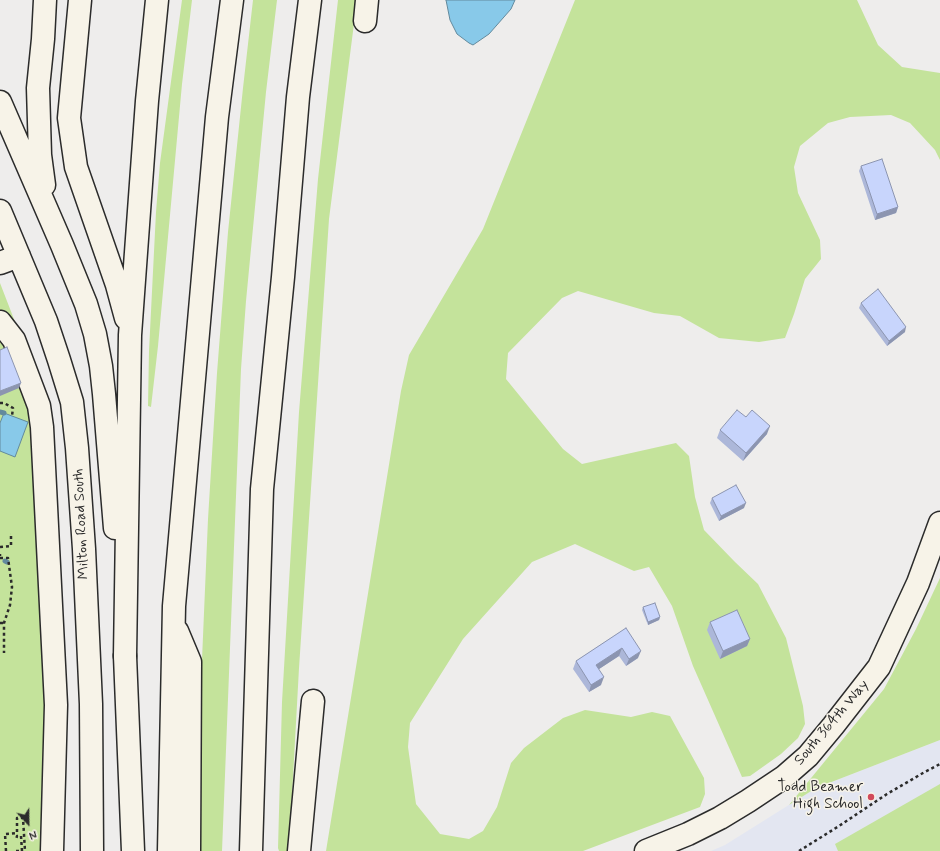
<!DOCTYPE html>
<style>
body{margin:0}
#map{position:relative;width:940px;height:851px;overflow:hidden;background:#eeedec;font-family:Mynerve,sans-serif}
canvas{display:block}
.north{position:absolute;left:8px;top:803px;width:40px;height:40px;-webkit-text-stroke:3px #f7f3e8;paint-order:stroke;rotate:158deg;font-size:11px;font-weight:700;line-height:16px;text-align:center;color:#2b2b2b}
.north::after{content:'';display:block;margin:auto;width:14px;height:18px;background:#2b2b2b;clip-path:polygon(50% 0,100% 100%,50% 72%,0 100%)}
</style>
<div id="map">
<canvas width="940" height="851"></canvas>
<div class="north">N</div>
</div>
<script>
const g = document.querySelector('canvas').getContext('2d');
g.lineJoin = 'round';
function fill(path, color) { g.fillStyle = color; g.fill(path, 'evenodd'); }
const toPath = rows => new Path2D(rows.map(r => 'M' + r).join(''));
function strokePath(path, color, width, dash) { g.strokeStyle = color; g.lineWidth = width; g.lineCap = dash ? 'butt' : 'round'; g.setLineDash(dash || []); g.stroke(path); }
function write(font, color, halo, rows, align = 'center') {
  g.font = font + ' Mynerve,sans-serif'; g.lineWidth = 3; g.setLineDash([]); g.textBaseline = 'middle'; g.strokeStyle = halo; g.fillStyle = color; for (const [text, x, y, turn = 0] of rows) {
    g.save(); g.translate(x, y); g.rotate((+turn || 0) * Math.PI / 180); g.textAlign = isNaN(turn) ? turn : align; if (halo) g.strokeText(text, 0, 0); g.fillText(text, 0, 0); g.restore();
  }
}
const built = toPath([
 [940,740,940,851,711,851,725,845,816,788]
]);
const green = toPath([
 [182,0,192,0,182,84,158,346,151,407,148,406,149,351,156,212,160,163],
 [253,0,277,0,266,92,246,301,241,369,222,851,200,851,201,683,208,519,217,373,228,232,243,88],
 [338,0,357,0,329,219,299,668,290,832,288,851,279,851,278,848,282,702,299,412,318,179],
 [575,0,857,0,878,45,902,67,940,73,940,160,935,150,910,123,891,115,850,117,828,123,800,146,794,167,798,193,820,240,821,259,805,279,794,314,785,338,759,342,719,338,680,316,654,313,578,291,562,298,508,353,506,379,563,449,582,464,676,443,689,456,695,497,704,530,735,562,758,584,786,638,803,706,805,724,798,738,781,754,750,776,742,777,693,666,672,606,649,567,634,571,575,544,532,562,463,639,410,723,408,747,416,804,440,834,469,839,483,831,497,807,511,763,524,748,563,718,585,710,631,717,652,712,670,716,704,778,705,794,700,807,583,851,326,851,401,391,409,355,483,229],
 [0,283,22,340,45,416,64,734,64,851,0,851],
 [940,578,940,740,816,788,789,805,884,689,916,629],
 [940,784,940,851,838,851,835,844]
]);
const water = toPath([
 [446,0,515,0,511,9,489,34,473,45,469,43,457,34,450,20,446,0],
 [4,413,28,422,15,457,0,451,0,423,4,413]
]);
const stream = toPath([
 [0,412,4,413],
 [5,561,7,562]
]);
const path = toPath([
 [0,403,4,403,13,408,12,416],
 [0,547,11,546,11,534,10,534],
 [0,554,0,556],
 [0,558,8,558,12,587,10,605,4,623,4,653],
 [0,623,4,623],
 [6,851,5,834,17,833,17,818,23,818,25,851],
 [16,851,22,851,21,836,17,836,16,840],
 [799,851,839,826,887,794,923,773,940,764]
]);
const minor = toPath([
 [80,0,69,118,76,167,117,285,126,318],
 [0,102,62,245,86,304,95,334,101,366,104,394,115,528],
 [44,185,40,155,38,88,43,39,45,0],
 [0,211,46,321,59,360,72,402,77,448,84,549,91,704,92,851],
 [0,263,19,256],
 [0,322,14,340,39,406,42,427,56,705,52,851],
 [125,656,130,335,147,101,157,0],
 [646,851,688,834,720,818,748,801,784,777,808,756,833,726,879,667,918,583,940,523]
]);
const highway = toPath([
 [365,21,367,0],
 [177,631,190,662,189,851],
 [125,656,133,851],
 [169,851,174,606,217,117,232,0],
 [251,851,262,489,283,277,298,97,310,0],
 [299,851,313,701]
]);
const wall = toPath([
 [861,166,898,207,896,213,875,220,859,171],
 [861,303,905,332,887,346,859,308],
 [746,417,767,434,743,461,717,438,720,430],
 [712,498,744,508,719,521,710,503],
 [643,607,660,617,659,620,648,625,642,610],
 [710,622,750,639,747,646,720,659,707,630],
 [626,628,638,658,626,666,619,656,599,669,601,685,589,692,573,669,576,661]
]);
const shadedWall = toPath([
 [898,207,896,213,875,220,877,214],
 [906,327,905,332,887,346,889,341],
 [21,383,19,388,0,396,0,391],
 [770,426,767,434,743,461,746,453],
 [746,503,744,508,719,521,721,516],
 [660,617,659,620,648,625,648,622],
 [750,639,747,646,720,659,723,651],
 [622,648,619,656,593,673,596,665],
 [641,651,638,658,626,666,629,659],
 [604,677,601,685,589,692,591,685]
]);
const building = toPath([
 [882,159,898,207,877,214,861,166,882,159],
 [878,289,906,327,889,341,861,303,878,289],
 [7,347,21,383,0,391,0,350,7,347],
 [737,410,746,417,752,410,770,426,746,453,720,430,737,410],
 [736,485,746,503,721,516,712,498,736,485],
 [655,603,660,617,648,622,643,607,655,603],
 [737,610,750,639,723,651,710,622,737,610],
 [626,628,641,651,629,659,622,648,596,665,604,677,591,685,576,661,626,628]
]);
const markers = [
 [871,797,4,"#d1495b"]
];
const streetNames = [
 ["Milton Road South",82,524,-93],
 ["South 364th Way",832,723,-50]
];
const poiNames = [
 ["Todd Beamer",863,788],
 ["High School",863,805]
];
fill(built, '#e3e6f1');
fill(green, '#c4e39b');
fill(water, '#88c9e9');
strokePath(water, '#638a9d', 1);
strokePath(stream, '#638a9d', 5);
strokePath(minor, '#2b2b2b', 25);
strokePath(highway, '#2b2b2b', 25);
strokePath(path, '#2b2b2b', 2.5, [3, 3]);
strokePath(minor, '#f7f3e8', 22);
strokePath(highway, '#f7f3e8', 22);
fill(wall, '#acb7d9');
fill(shadedWall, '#8c95b0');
fill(building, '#c8d5fc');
strokePath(building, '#8c95b0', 1);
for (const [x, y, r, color] of markers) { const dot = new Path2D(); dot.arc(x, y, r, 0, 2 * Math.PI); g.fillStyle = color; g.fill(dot); strokePath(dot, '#f7f3e8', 1.5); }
write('15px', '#2b2b2b', '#f7f3e8', streetNames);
write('15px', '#2b2b2b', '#f7f3e8', poiNames, 'right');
</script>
